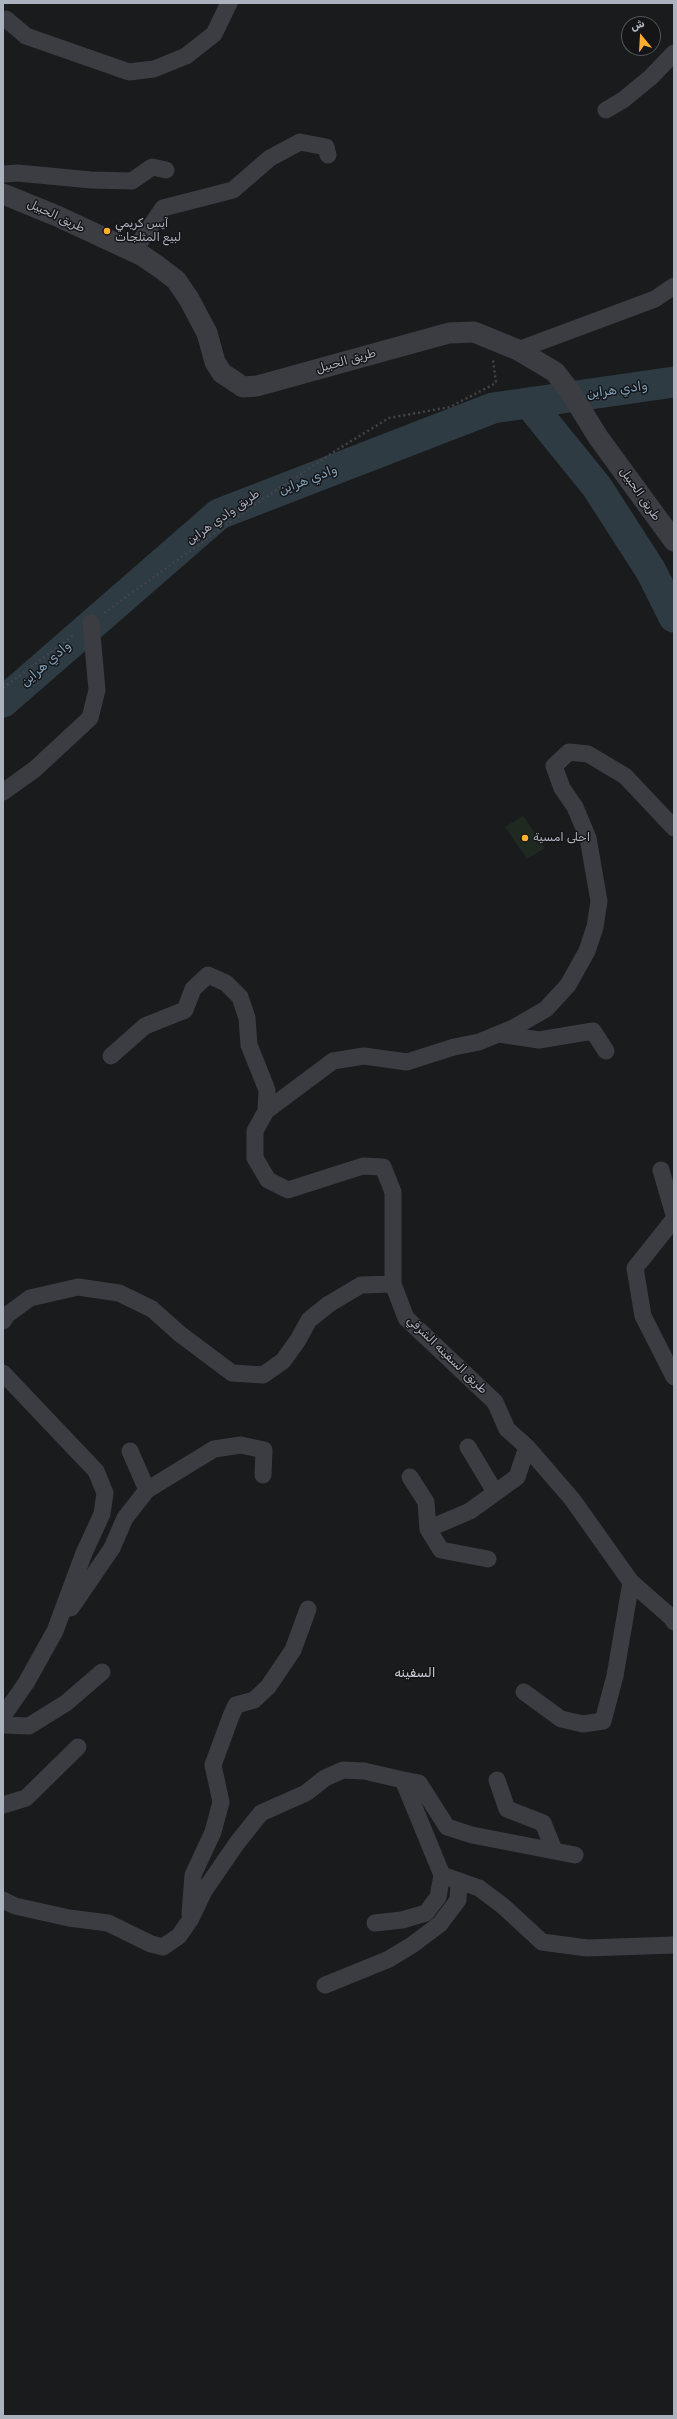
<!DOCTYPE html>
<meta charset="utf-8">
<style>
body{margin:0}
#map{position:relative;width:677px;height:2419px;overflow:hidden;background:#1a1b1d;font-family:Rubik,"Noto Sans Arabic",sans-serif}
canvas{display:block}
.frame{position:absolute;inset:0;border:4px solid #acb2be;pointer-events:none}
.north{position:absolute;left:621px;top:16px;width:40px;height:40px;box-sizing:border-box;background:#151518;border:1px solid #51545a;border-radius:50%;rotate:342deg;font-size:11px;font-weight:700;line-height:16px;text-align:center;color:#acb2be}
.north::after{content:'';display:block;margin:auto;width:14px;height:18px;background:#ffae31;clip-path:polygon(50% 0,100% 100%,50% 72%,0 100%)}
</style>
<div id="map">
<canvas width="677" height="2419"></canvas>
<div class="frame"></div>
<div class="north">ش</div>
</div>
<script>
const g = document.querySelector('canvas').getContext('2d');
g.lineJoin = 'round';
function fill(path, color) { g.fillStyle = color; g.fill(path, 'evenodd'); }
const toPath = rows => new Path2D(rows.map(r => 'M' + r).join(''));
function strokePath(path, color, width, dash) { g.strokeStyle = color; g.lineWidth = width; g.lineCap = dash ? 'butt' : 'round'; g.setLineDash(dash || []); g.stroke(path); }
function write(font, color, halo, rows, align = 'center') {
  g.font = font + ' Rubik,"Noto Sans Arabic",sans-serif'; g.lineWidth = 3; g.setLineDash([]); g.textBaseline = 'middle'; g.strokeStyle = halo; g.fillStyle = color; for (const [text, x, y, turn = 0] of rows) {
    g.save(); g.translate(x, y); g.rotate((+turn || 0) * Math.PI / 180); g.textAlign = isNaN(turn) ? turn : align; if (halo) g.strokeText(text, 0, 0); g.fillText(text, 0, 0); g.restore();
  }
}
const green = toPath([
 [523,816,545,848,527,859,505,827]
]);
const river = toPath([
 [529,403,597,487,651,571,674,617],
 [3,702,219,514,493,408,674,382]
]);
const path = toPath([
 [104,613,247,510,335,451,389,418,450,407,496,383,493,360],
 [3,688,75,634]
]);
const minor = toPath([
 [3,20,6,19,26,36,129,72,154,69,186,56,214,34,229,3],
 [606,110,623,100,651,77,674,53],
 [3,174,18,173,91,180,132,181,152,167,166,170],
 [133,252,163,208,233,190,270,158,300,142,326,147,328,155],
 [518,350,655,299,674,286],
 [3,792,35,769,90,718,97,690,91,623],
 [674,828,625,776,588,754,569,752,554,766,562,788,575,807,588,838,599,901,595,927,587,951,568,985,546,1009,513,1028,479,1042,454,1047,407,1062,364,1056,333,1061,266,1111,255,1131,255,1158,268,1180,288,1190,363,1166,383,1167,393,1192,393,1284,406,1318,495,1402,507,1429,527,1447,572,1499,631,1582,672,1618,674,1622],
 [499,1034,539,1040,593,1031,606,1051],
 [111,1056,145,1026,185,1010,193,989,208,975,226,983,240,997,247,1018,249,1045,267,1090,266,1111],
 [661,1170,674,1215],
 [674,1219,635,1268,643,1316,674,1377],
 [3,1321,7,1315,30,1298,78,1287,119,1293,152,1309,180,1334,232,1373,263,1375,283,1361,298,1340,309,1320,329,1304,361,1285,393,1284],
 [3,1373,96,1471,105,1493,102,1514,84,1553,55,1631,26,1683,3,1716],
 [468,1447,495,1492],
 [130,1451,147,1490],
 [410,1477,426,1502,428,1529],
 [488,1559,441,1550,428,1529,470,1511,517,1477,527,1447],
 [71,1608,112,1548,125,1518,147,1490,214,1449,241,1445,264,1450,263,1475],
 [524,1692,561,1719,583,1724,603,1721,615,1676,631,1582],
 [3,1725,29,1726,66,1703,102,1672],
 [403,1780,419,1783,447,1827,472,1835,575,1855],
 [497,1780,507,1809,543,1823,554,1850],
 [3,1805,26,1798,78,1747],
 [3,1900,15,1906,69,1918,108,1923,151,1944,163,1947,179,1936,190,1920,204,1891,237,1843,261,1813,306,1793,325,1778,343,1770,364,1771,403,1780,442,1875,479,1888,503,1906,542,1942,587,1948,674,1945],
 [190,1914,193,1875,213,1832,221,1802,213,1765,231,1716,236,1705,254,1700,268,1687,293,1650,308,1609],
 [375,1923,402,1920,426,1913,438,1897,442,1875],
 [325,1985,389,1959,412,1945,440,1924,458,1900,459,1882]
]);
const tertiary = toPath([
 [3,194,57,216,143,256,159,267,176,280,189,299,207,333,215,362,222,373,243,387,257,386,449,333,474,332,518,350,555,372,569,390,598,437,674,541]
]);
const markers = [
 [107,231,4,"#ffae31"],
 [525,838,4,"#ffae31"]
];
const streetNames = [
 ["طريق الحبيل",56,216,25],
 ["طريق الحبيل",346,361,-16],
 ["طريق الحبيل",640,494,55],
 ["طريق وادي هراين",223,517,-35],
 ["طريق السفينه الشرقي",447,1355,44]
];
const poiNames = [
 ["آيس كريمي",115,224],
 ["لبيع المثلجات",115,238],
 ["احلى امسية",533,838]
];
const waterNames = [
 ["وادي هراين",617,390,-8],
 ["وادي هراين",308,480,-21],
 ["وادي هراين",46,664,-41]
];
const neighbourhoodNames = [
 ["السفينه",415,1673]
];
fill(green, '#202920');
strokePath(river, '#2e3b43', 31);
strokePath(path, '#41444a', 2.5, [2, 3]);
strokePath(minor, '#3b3d43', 17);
strokePath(tertiary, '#3b3d43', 21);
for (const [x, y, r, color] of markers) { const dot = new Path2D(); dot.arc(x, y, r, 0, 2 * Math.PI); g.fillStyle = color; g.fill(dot); strokePath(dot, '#151518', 1.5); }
write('12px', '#acb2be', '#151518', streetNames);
write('12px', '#acb2be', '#151518', poiNames, 'left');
write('italic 13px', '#80a3bb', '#151518', waterNames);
write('13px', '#cdd1d9', '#151518', neighbourhoodNames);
</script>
